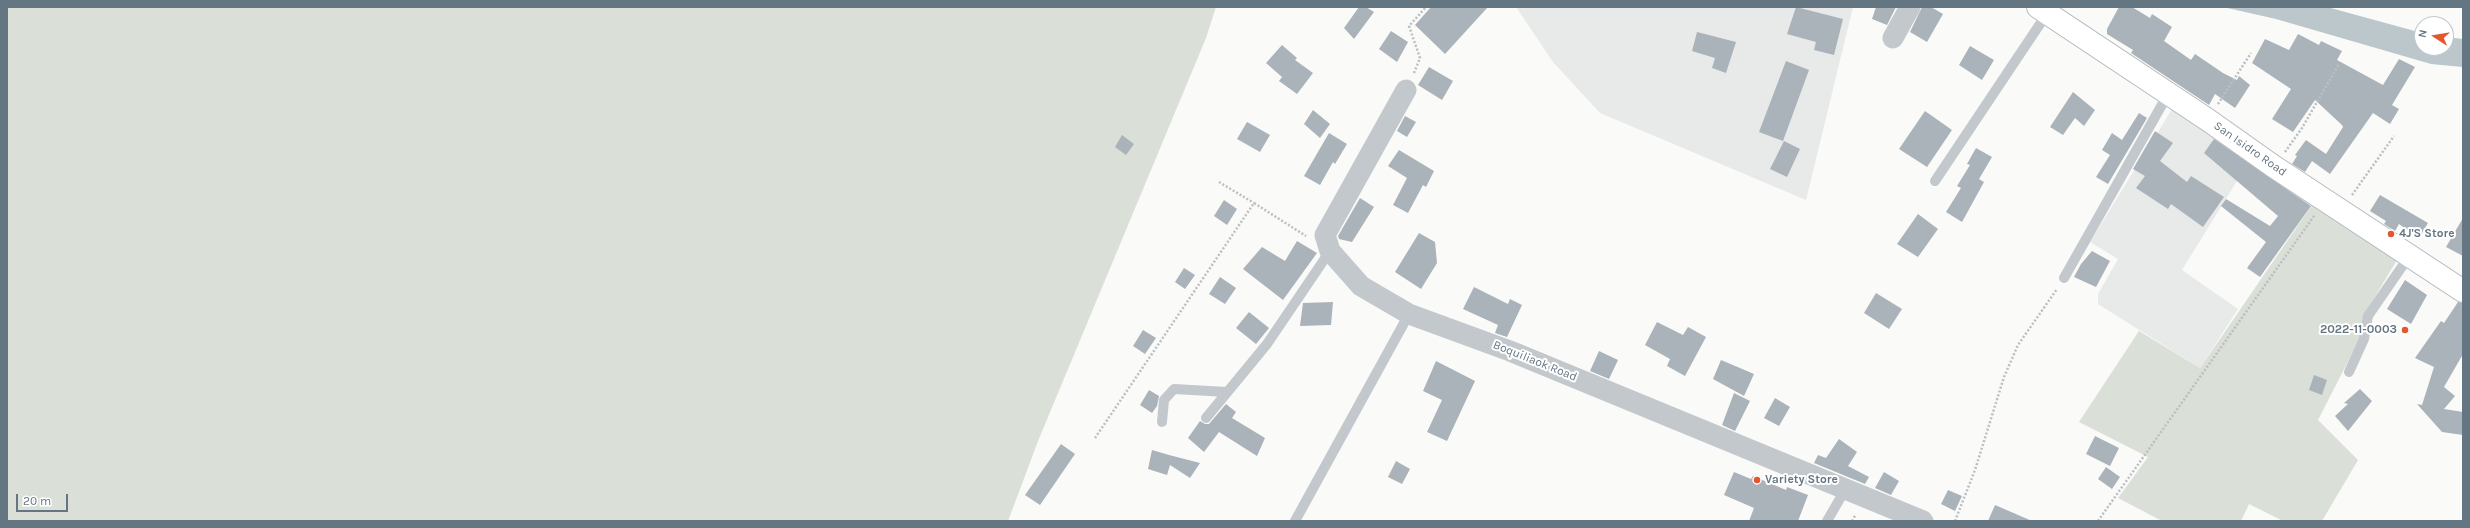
<!DOCTYPE html>
<style>
body{margin:0}
#map{position:relative;width:2470px;height:528px;overflow:hidden;background:#fafaf8;font-family:Karla,sans-serif}
canvas{display:block}
.frame{position:absolute;inset:0;border:8px solid #657683;pointer-events:none}
.north{position:absolute;left:2414px;top:16px;width:40px;height:40px;box-sizing:border-box;background:#fff;border:1px solid #c1c8cd;border-radius:50%;rotate:282deg;font-size:11px;font-weight:700;line-height:16px;text-align:center;color:#657683}
.north::after{content:'';display:block;margin:auto;width:14px;height:18px;background:#e4572e;clip-path:polygon(50% 0,100% 100%,50% 72%,0 100%)}
.scale{position:absolute;left:16px;top:494px;width:52px;height:18px;box-sizing:border-box;border:2px solid #657683;border-top:0;padding-left:5px;font-size:12px;line-height:14px;white-space:nowrap;color:#657683;-webkit-text-stroke:3px #fff;paint-order:stroke}
</style>
<div id="map">
<canvas width="2470" height="528"></canvas>
<div class="frame"></div>
<div class="north">N</div>
<div class="scale">20 m</div>
</div>
<script>
const g = document.querySelector('canvas').getContext('2d');
g.lineJoin = 'round';
function fill(path, color) { g.fillStyle = color; g.fill(path, 'evenodd'); }
const toPath = rows => new Path2D(rows.map(r => 'M' + r).join(''));
function strokePath(path, color, width, dash) { g.strokeStyle = color; g.lineWidth = width; g.lineCap = dash ? 'butt' : 'round'; g.setLineDash(dash || []); g.stroke(path); }
function write(font, color, halo, rows, align = 'center') {
  g.font = font + ' Karla,sans-serif'; g.lineWidth = 4; g.setLineDash([]); g.textBaseline = 'middle'; g.strokeStyle = halo; g.fillStyle = color; for (const [text, x, y, turn = 0] of rows) {
    g.save(); g.translate(x, y); g.rotate((+turn || 0) * Math.PI / 180); g.textAlign = isNaN(turn) ? turn : align; if (halo) g.strokeText(text, 0, 0); g.fillText(text, 0, 0); g.restore();
  }
}
const built = toPath([
 [1516,7,1853,7,1806,200,1600,113,1553,62],
 [2172,109,2250,160,2182,270,2238,309,2200,368,2098,304,2098,294,2118,259,2090,242]
]);
const green = toPath([
 [7,7,1216,7,1206,38,1038,441,1008,521,7,521],
 [2314,202,2397,260,2364,315,2361,336,2318,420,2358,460,2322,521,2283,521,2249,504,2241,521,2162,521,2118,498,2148,457,2079,422,2139,331,2200,368]
]);
const water = toPath([
 [2223,7,2327,7,2422,33,2422,48,2446,48,2446,37,2463,39,2463,67,2431,64,2276,19]
]);
const building = toPath([
 [1359,7,1366,7,1374,12,1354,39,1344,28],
 [1431,7,1488,7,1445,54,1415,25],
 [1796,7,1843,19,1834,55,1814,50,1816,42,1787,34],
 [1876,7,1896,7,1887,25,1872,19],
 [1922,7,1931,7,1943,14,1927,42,1910,32],
 [2119,7,2132,7,2150,18,2152,14,2172,27,2164,41,2191,60,2195,54,2223,73,2237,80,2239,76,2250,85,2235,108,2215,94,2209,105,2131,53,2133,50,2107,34,2107,29],
 [1391,31,1408,42,1397,62,1379,49],
 [1697,32,1736,42,1726,73,1712,68,1715,58,1692,51],
 [2298,34,2319,45,2321,41,2342,51,2337,60,2383,85,2399,59,2415,67,2392,105,2399,109,2390,124,2373,113,2330,174,2312,161,2305,172,2292,164,2297,156,2295,155,2306,140,2326,154,2343,127,2342,125,2315,100,2293,132,2272,119,2291,89,2252,63,2265,39,2289,50],
 [1282,45,1297,58,1295,60,1313,73,1297,94,1279,81,1282,77,1266,63],
 [1970,46,1994,60,1982,80,1959,65],
 [1786,61,1809,70,1783,141,1759,132],
 [1429,67,1453,81,1442,100,1418,85],
 [2073,92,2095,110,2084,126,2075,118,2063,135,2050,127],
 [1313,110,1330,124,1320,138,1304,124],
 [1925,111,1952,130,1927,167,1899,149],
 [2139,113,2147,118,2108,184,2096,177,2110,155,2102,150,2112,133,2122,140],
 [1405,116,1416,122,1407,137,1397,131],
 [1247,122,1270,135,1260,152,1237,139],
 [2155,131,2173,143,2160,161,2187,182,2191,176,2224,197,2203,227,2171,204,2168,209,2136,188,2145,176,2133,169],
 [1329,133,1347,144,1335,164,1333,162,1320,185,1304,176],
 [1122,135,1134,144,1126,155,1115,147],
 [2214,139,2311,206,2260,277,2247,268,2266,242,2221,206,2226,199,2270,226,2278,216,2204,153],
 [1784,141,1800,149,1787,177,1770,169],
 [1976,148,1992,157,1979,179,1984,182,1962,222,1946,212,1961,188,1957,186,1970,165,1967,164],
 [1399,150,1434,171,1426,187,1423,185,1408,213,1393,205,1407,178,1388,166],
 [2380,195,2428,223,2419,238,2399,224,2395,231,2384,224,2386,221,2370,211],
 [1360,198,1374,207,1352,242,1339,239,1338,236],
 [1224,200,1237,209,1227,225,1214,216],
 [1918,214,1938,229,1918,257,1897,244],
 [2463,218,2463,256,2446,247],
 [1419,233,1435,242,1437,263,1421,289,1395,272],
 [1297,241,1317,253,1283,300,1243,269,1262,247,1285,261],
 [2092,251,2110,261,2096,287,2074,277,2081,264],
 [1184,268,1195,275,1185,289,1175,282],
 [1220,277,1236,288,1225,304,1209,294],
 [2405,280,2427,295,2411,324,2387,309],
 [1474,287,1508,304,1510,299,1522,305,1507,337,1495,333,1498,325,1463,309],
 [1876,293,1902,309,1889,329,1864,313],
 [1333,302,1331,325,1300,326,1303,303],
 [2458,302,2463,303,2463,354,2444,387,2455,396,2444,409,2463,412,2463,435,2442,432,2417,404,2422,405,2434,367,2415,358,2441,321,2444,323],
 [1249,312,1269,328,1256,344,1236,328],
 [1657,322,1683,335,1688,327,1706,337,1685,376,1667,366,1670,359,1645,345],
 [1143,330,1156,338,1145,354,1133,346],
 [1599,351,1618,360,1609,379,1590,371],
 [1721,360,1754,374,1744,396,1713,379],
 [1436,361,1475,381,1447,441,1427,432,1442,400,1423,391],
 [2314,375,2327,380,2322,395,2309,390],
 [2360,389,2372,401,2348,431,2335,416,2348,404,2344,403],
 [1149,390,1159,396,1157,406,1152,413,1140,405],
 [1734,393,1750,401,1735,431,1722,425],
 [1775,398,1790,407,1779,426,1764,418],
 [1226,404,1236,412,1232,418,1265,438,1257,456,1219,432,1204,452,1188,438,1200,421,1205,424,1209,424],
 [2095,436,2119,448,2110,466,2086,454],
 [1839,439,1857,452,1848,466,1869,477,1865,484,1814,463,1818,455,1826,458],
 [1061,444,1075,454,1040,505,1025,495],
 [1152,450,1169,455,1200,463,1190,478,1170,465,1167,475,1148,469],
 [1396,461,1410,469,1402,484,1388,477],
 [2106,467,2120,477,2112,489,2098,479],
 [1734,472,1751,479,1753,476,1786,490,1787,487,1808,495,1798,521,1749,521,1754,508,1724,495],
 [1884,472,1899,481,1891,495,1875,488],
 [1948,490,1962,496,1955,511,1941,504],
 [1995,505,2032,521,1988,521]
]);
const path = toPath([
 [1414,73,1420,58,1409,26,1426,7],
 [2218,104,2251,53],
 [2285,152,2302,128,2339,64],
 [1219,182,1254,203],
 [2352,195,2394,136],
 [1095,438,1254,203,1306,236],
 [1852,521,1856,514],
 [1955,521,1975,470,2004,377,2018,345,2057,289],
 [2098,521,2314,216]
]);
const lane = toPath([
 [1935,181,2048,12],
 [2064,278,2168,94],
 [2349,372,2364,339,2368,316,2410,255],
 [1206,418,1267,344,1330,251],
 [1162,422,1164,400,1174,389,1227,392],
 [1295,521,1409,314],
 [1827,521,1845,490]
]);
const street = toPath([
 [1893,38,1910,7],
 [1406,90,1325,235,1330,251,1361,286,1409,314,1510,351,1923,521]
]);
const secondary = toPath([
 [2038,7,2208,120,2273,166,2463,291]
]);
const markers = [
 [2391,234,4,"#e4572e"],
 [2405,330,4,"#e4572e"],
 [1757,480,4,"#e4572e"]
];
const streetNames = [
 ["San Isidro Road",2250,149,35],
 ["Boquiliaok Road",1535,361,22]
];
const poiNames = [
 ["4J'S Store",2399,234],
 ["2022-11-0003",2397,330,"right"],
 ["Variety Store",1765,480]
];
fill(built, '#e8e9e9');
fill(green, '#dadfd7');
fill(water, '#bbc7cb');
fill(building, '#aab3b9');
strokePath(secondary, '#b3babf', 24);
strokePath(path, '#bbbfc2', 2.5, [2, 2]);
strokePath(lane, '#c3c8cc', 10);
strokePath(street, '#c3c8cc', 21);
strokePath(secondary, '#fff', 22);
for (const [x, y, r, color] of markers) { const dot = new Path2D(); dot.arc(x, y, r, 0, 2 * Math.PI); g.fillStyle = color; g.fill(dot); strokePath(dot, '#fff', 1.5); }
write('12px', '#657683', '#fff', streetNames);
write('bold 12px', '#657683', '#fff', poiNames, 'left');
</script>
